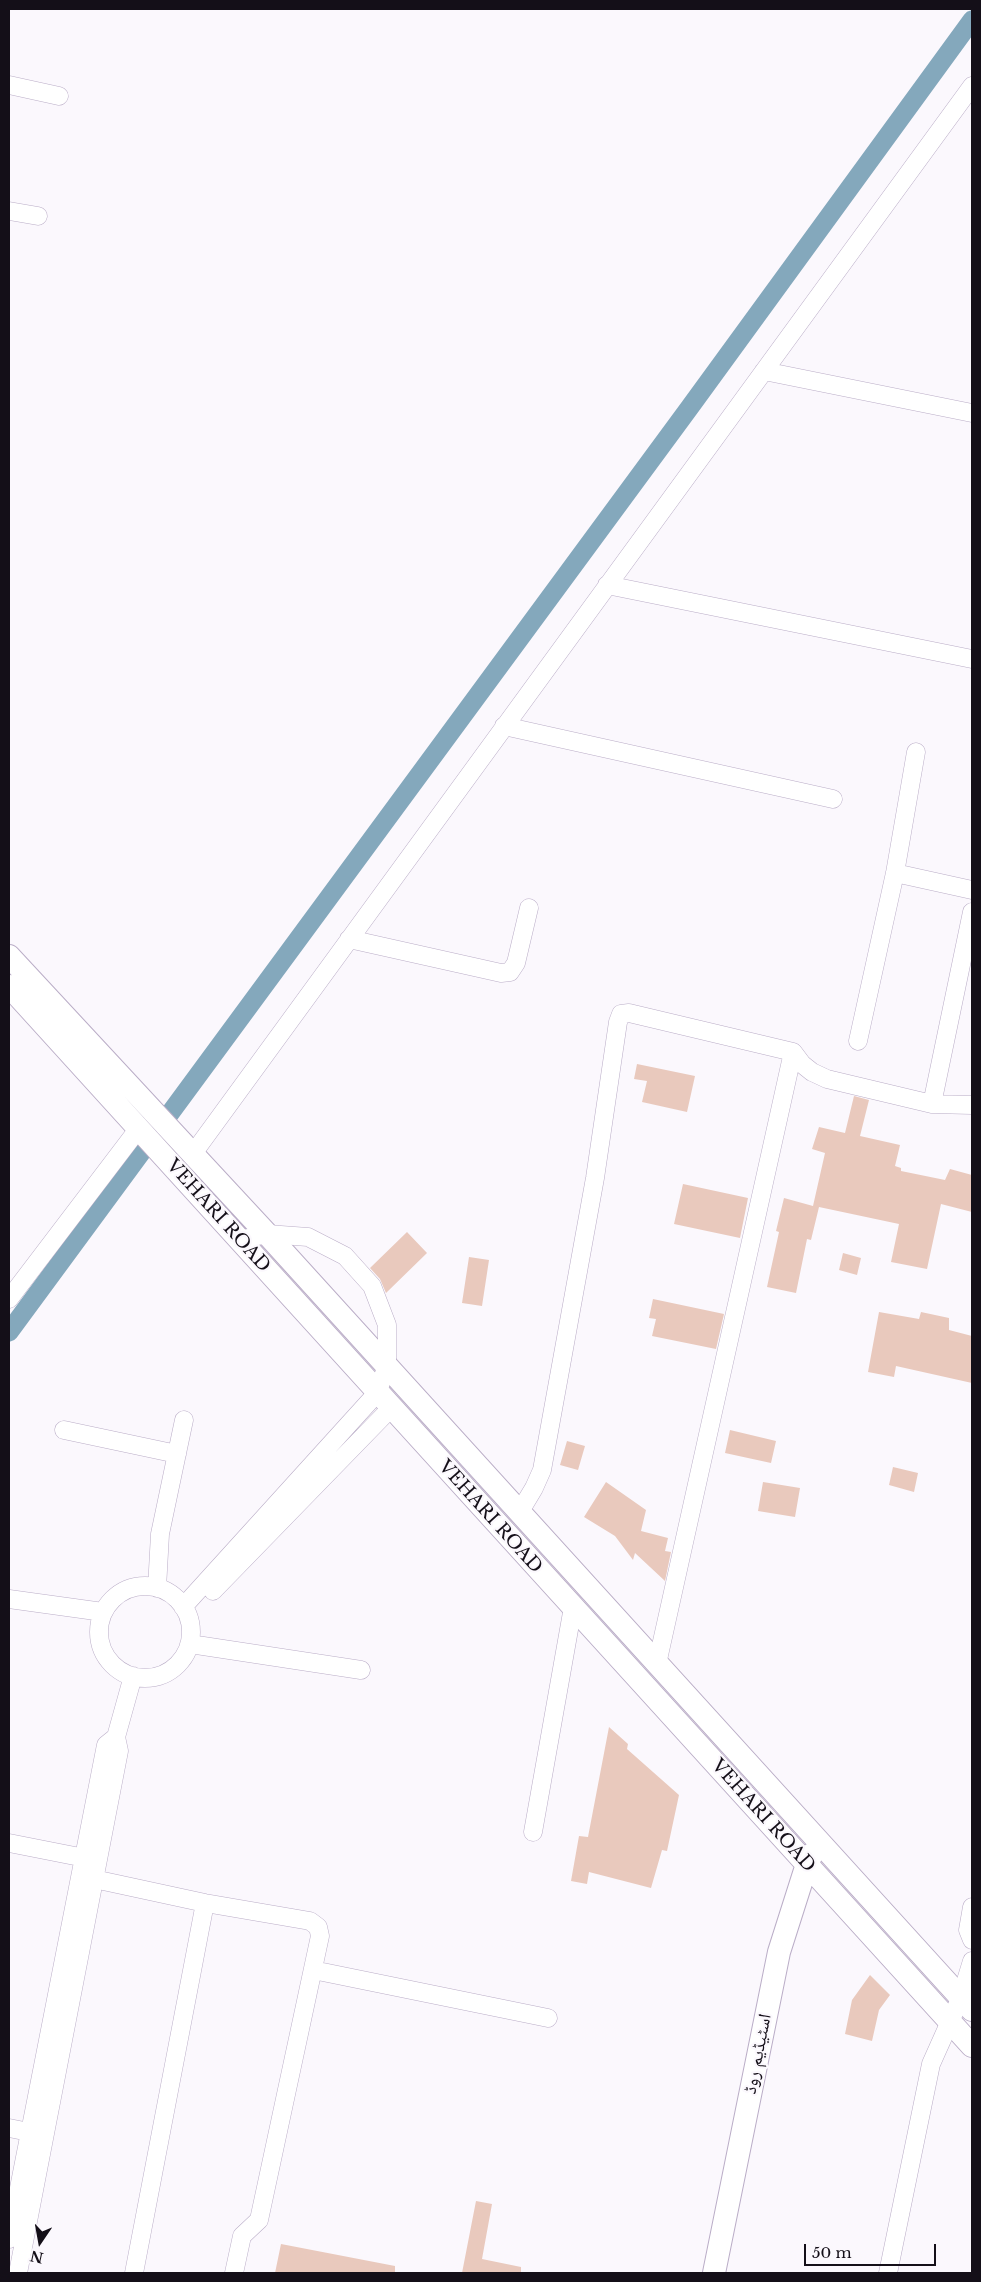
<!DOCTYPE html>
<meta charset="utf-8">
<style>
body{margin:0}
#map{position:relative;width:981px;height:2282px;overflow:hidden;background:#fbf8fd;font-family:"Libre Baskerville",serif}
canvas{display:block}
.frame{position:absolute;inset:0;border:10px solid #140f18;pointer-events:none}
.north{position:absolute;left:15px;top:2217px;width:50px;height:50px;-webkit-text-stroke:4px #fbf8fd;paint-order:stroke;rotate:192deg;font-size:14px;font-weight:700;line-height:20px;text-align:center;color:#140f18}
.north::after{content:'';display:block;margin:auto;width:18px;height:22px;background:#140f18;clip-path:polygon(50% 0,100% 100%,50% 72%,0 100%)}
.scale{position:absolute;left:804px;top:2244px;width:132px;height:22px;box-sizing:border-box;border:2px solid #140f18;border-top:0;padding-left:6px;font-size:15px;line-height:18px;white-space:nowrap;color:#140f18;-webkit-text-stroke:4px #fbf8fd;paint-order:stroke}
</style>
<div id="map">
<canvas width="981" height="2282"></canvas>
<div class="frame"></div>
<div class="north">N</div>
<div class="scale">50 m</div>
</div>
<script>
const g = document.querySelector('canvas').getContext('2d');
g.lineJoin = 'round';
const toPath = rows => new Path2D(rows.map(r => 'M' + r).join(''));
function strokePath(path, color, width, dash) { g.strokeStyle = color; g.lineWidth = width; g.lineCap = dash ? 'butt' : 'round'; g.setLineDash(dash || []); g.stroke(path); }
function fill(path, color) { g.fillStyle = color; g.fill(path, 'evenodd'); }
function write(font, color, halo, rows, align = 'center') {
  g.font = font + ' "Libre Baskerville","Noto Naskh Arabic",serif'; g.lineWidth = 4.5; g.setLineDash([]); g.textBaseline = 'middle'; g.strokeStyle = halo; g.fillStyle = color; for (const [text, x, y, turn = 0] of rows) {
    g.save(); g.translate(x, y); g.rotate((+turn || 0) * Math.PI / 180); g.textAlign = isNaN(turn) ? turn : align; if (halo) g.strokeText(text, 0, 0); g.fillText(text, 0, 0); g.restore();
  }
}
const canal = toPath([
 [9,1332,690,407,972,20]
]);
const building = toPath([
 [637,1064,695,1076,687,1112,642,1102,647,1081,634,1079],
 [854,1096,869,1100,860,1136,900,1145,895,1166,901,1168,901,1171,945,1180,950,1169,972,1175,972,1212,941,1204,927,1269,891,1262,899,1224,819,1207,811,1240,807,1239,796,1293,767,1287,779,1232,776,1231,784,1198,813,1206,825,1153,812,1149,819,1127,845,1133],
 [683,1184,748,1198,740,1238,674,1224],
 [407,1232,427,1253,386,1293,380,1279,370,1268],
 [843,1253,861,1258,857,1275,839,1270],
 [469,1257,489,1260,482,1306,462,1303],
 [653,1299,724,1314,716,1349,652,1336,656,1319,649,1318],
 [879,1312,919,1319,921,1312,949,1318,949,1330,972,1336,972,1383,896,1366,894,1377,868,1372],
 [730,1430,776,1441,771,1463,725,1453],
 [567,1441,585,1446,578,1470,560,1465],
 [893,1467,918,1473,914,1492,889,1485],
 [606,1482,646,1510,641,1531,668,1538,665,1551,671,1552,665,1581,635,1553,633,1560,615,1536,584,1517],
 [763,1482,800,1488,795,1517,758,1511],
 [609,1727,628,1744,627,1749,679,1795,667,1851,662,1850,651,1888,589,1872,587,1884,571,1881,579,1836,588,1837],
 [870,1975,890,1995,879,2010,872,2041,845,2034,852,2000],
 [476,2201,492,2204,482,2259,521,2267,521,2273,462,2273],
 [281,2244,395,2266,395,2273,275,2273]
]);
const minor = toPath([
 [9,85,59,96],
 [9,211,38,216],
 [764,371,972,413],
 [607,585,972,659],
 [504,726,833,799],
 [895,873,972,890],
 [349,939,501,973,510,972,516,963,529,908],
 [858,1041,895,873,916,752],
 [932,1104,972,912],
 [192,1155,972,86],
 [9,1299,139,1128],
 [64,1430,177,1454],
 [519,1513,534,1488,542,1470,595,1178,618,1022,621,1014,629,1013,793,1052,802,1064,812,1072,827,1079,932,1104,972,1105],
 '99 1632a46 46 0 1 1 92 0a46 46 0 1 1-92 0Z',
 [157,1588,160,1534,184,1420],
 [213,1591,391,1408],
 [9,1599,103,1612],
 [183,1607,377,1393,387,1366,387,1325,372,1286,345,1256,308,1237,267,1234,239,1240],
 [190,1644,361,1670],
 [657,1664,793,1052],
 [533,1832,573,1607],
 [9,1843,95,1860],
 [94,1879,205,1903,310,1921,318,1927,320,1936,259,2220,242,2236,234,2273],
 [972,1907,968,1930,972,1940],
 [313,1970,548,2018],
 [9,2128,39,2134],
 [9,2239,106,1745,116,1737],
 [18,2273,119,1751,116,1737,133,1676],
 [134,2273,205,1903],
 [888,2273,931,2064,961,1997,972,1961]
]);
const major = toPath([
 [9,956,267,1234,972,2010],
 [9,986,972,2046],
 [714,2273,779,1952,807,1864,812,1854]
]);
const streetNames = [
 ["VEHARI ROAD",218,1216,48],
 ["VEHARI ROAD",490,1517,48],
 ["VEHARI ROAD",763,1816,48],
 ["اسٹیڈیم روڈ",758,2054,-79]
];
strokePath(canal, '#84a8bc', 19);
fill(building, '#e9c9bd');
strokePath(minor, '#baadc7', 19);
strokePath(major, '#baadc7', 24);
strokePath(minor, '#fff', 18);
strokePath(major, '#fff', 22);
write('18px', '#140f18', '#fbf8fd', streetNames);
</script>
